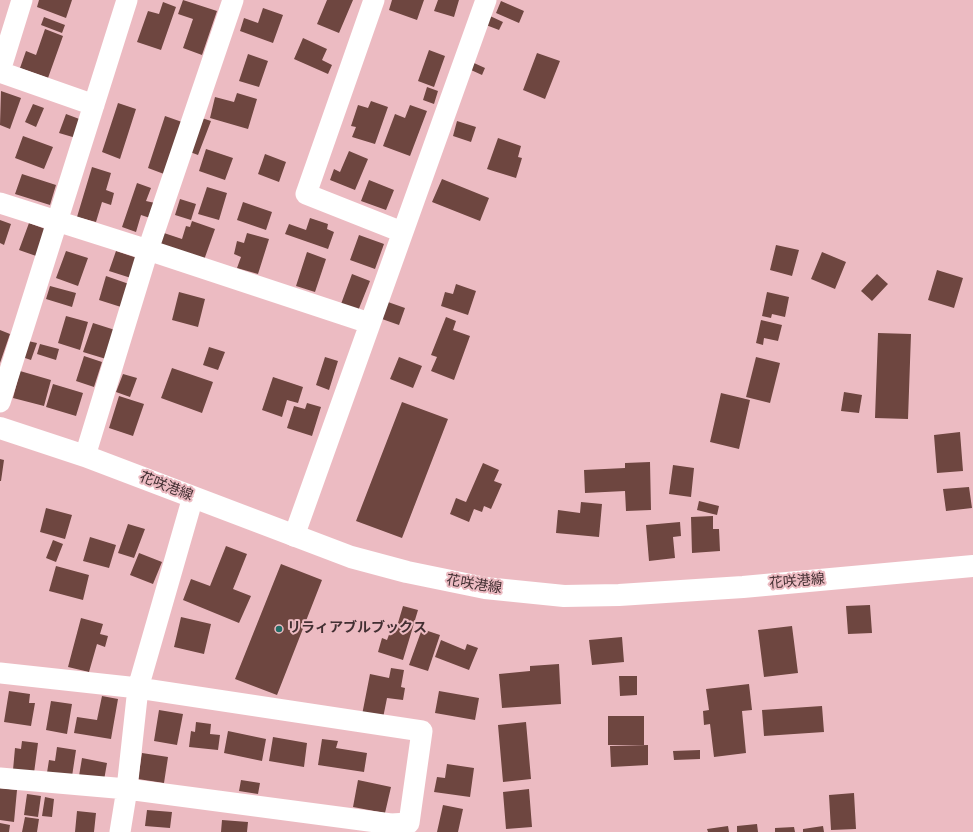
<!DOCTYPE html>
<meta charset="utf-8">
<style>
body{margin:0}
canvas{display:block;background:#ecbbc2}
</style>
<canvas width="973" height="832"></canvas>
<script>
const g = document.querySelector('canvas').getContext('2d');
g.lineJoin = 'round';
function fill(path, color) { g.fillStyle = color; g.fill(path, 'evenodd'); }
const toPath = rows => new Path2D(rows.map(r => 'M' + r).join(''));
function strokePath(path, color, width, dash) { g.strokeStyle = color; g.lineWidth = width; g.lineCap = dash ? 'butt' : 'round'; g.setLineDash(dash || []); g.stroke(path); }
function write(font, color, halo, rows, align = 'center') {
  g.font = font + ' "Titillium Web","Noto Sans JP",sans-serif'; g.lineWidth = 4; g.setLineDash([]); g.textBaseline = 'middle'; g.strokeStyle = halo; g.fillStyle = color; for (const [text, x, y, turn = 0] of rows) {
    g.save(); g.translate(x, y); g.rotate((+turn || 0) * Math.PI / 180); g.textAlign = isNaN(turn) ? turn : align; if (halo) g.strokeText(text, 0, 0); g.fillText(text, 0, 0); g.restore();
  }
}
const building = toPath([
 [39,0,72,0,66,18,37,7],
 [183,0,217,11,202,55,183,48,193,19,178,14],
 [327,0,353,0,339,33,317,24],
 [392,0,424,0,417,20,389,10],
 [438,0,459,0,454,17,434,11],
 [501,1,524,11,519,23,496,13],
 [163,2,176,7,161,50,137,42,148,11,159,14],
 [263,8,283,15,273,43,240,31,244,18,258,23],
 [490,16,503,22,499,30,486,25],
 [44,17,65,25,62,33,41,25],
 [45,29,63,36,48,78,20,68,26,51,36,55],
 [303,38,327,49,322,60,332,65,328,74,294,59],
 [429,50,445,56,434,87,418,81],
 [537,53,560,61,545,99,523,90],
 [248,54,268,61,259,87,239,81],
 [474,63,485,68,482,75,471,70],
 [427,87,438,91,434,104,423,100],
 [1,91,21,98,10,129,0,125],
 [237,93,257,99,248,129,210,118,215,97,234,102],
 [371,101,388,107,375,144,352,137,356,127,351,126,358,105,368,108],
 [118,103,136,109,120,159,102,152],
 [33,104,44,108,36,127,25,122],
 [410,105,427,111,410,156,383,146,395,114,405,118],
 [66,114,82,120,76,138,59,133],
 [165,116,182,122,164,174,148,168],
 [202,118,211,121,198,155,190,152],
 [457,121,476,127,471,142,453,136],
 [23,136,53,147,44,169,15,158],
 [498,138,521,146,518,157,522,158,516,178,487,169],
 [206,149,233,158,225,180,199,171],
 [349,151,368,159,355,190,330,180,334,169,340,172],
 [265,154,286,162,279,182,258,174],
 [92,167,111,173,106,190,114,193,111,205,102,202,96,222,77,217],
 [22,174,56,185,50,205,15,194],
 [442,179,489,198,480,221,432,202],
 [369,180,394,190,386,210,361,201],
 [137,183,151,188,146,201,155,203,150,218,141,215,136,232,122,227],
 [207,187,227,193,219,220,198,214],
 [180,199,196,204,191,220,175,215],
 [243,202,272,212,266,230,237,220],
 [310,218,328,224,327,229,334,232,328,249,285,234,289,224,306,230],
 [0,220,11,224,4,245,0,243],
 [192,221,215,229,204,260,160,245,164,233,182,239,186,226,190,227],
 [29,223,48,230,39,257,19,250],
 [247,233,269,239,258,274,237,268,241,257,234,254,237,241,244,243],
 [359,235,384,244,375,269,350,260],
 [776,245,799,250,792,276,770,270],
 [66,251,88,258,78,286,56,278],
 [116,251,137,258,131,278,109,271],
 [307,252,326,259,315,292,296,286],
 [822,252,846,262,835,289,811,279],
 [937,270,963,278,954,308,928,300],
 [352,274,370,281,358,311,341,304],
 [877,274,888,284,872,301,861,291],
 [106,276,129,284,121,307,99,300],
 [456,284,476,291,468,315,441,306,445,292,453,294],
 [50,286,76,293,72,307,46,299],
 [179,292,205,299,198,327,172,320],
 [767,292,789,297,785,317,772,314,771,318,762,316],
 [388,302,405,308,399,325,382,319],
 [66,316,88,322,80,350,58,343],
 [446,317,456,321,453,330,470,336,454,380,431,371,437,357,431,355],
 [761,320,782,325,778,341,764,338,763,345,756,343],
 [93,323,115,330,106,359,83,352],
 [0,330,10,334,0,363],
 [878,333,911,334,908,419,875,418],
 [28,341,37,343,31,360,22,357],
 [40,344,59,349,56,360,37,354],
 [209,347,225,352,218,370,203,365],
 [84,356,102,362,94,387,76,381],
 [325,357,338,361,329,390,316,385],
 [399,357,422,366,413,388,390,379],
 [756,357,780,363,770,403,746,397],
 [172,368,213,382,202,413,161,398],
 [20,371,51,380,44,406,13,398],
 [123,374,137,378,130,397,116,392],
 [273,377,303,387,298,403,287,400,282,417,262,410],
 [53,384,83,393,76,416,46,407],
 [844,392,862,395,859,413,841,411],
 [721,393,750,400,739,449,710,442],
 [119,396,144,404,133,436,109,428],
 [402,402,448,419,402,538,356,521],
 [307,403,321,407,312,436,287,428,294,406,305,409],
 [960,432,963,471,937,473,934,435],
 [0,459,4,460,1,481,0,481],
 [650,462,651,510,626,511,625,491,585,493,584,470,625,468,625,463],
 [483,463,499,470,494,481,502,484,491,509,484,506,482,512,474,509,469,522,450,514,456,498,466,502],
 [673,465,694,468,691,497,669,494],
 [969,487,972,508,946,511,943,489],
 [699,501,719,506,717,515,697,510],
 [581,502,602,504,599,537,556,533,558,510,580,513],
 [46,508,72,515,65,539,40,532],
 [713,516,713,529,719,529,720,551,692,553,691,517],
 [680,522,681,536,673,537,675,558,649,561,646,525],
 [128,524,145,529,134,558,118,553],
 [90,537,116,545,109,568,83,561],
 [53,540,63,544,56,562,46,558],
 [226,546,247,554,233,589,251,596,239,623,183,600,191,579,210,586],
 [139,553,162,562,153,584,130,575],
 [281,564,322,580,277,695,235,679],
 [56,566,89,575,83,600,49,591],
 [870,605,872,633,848,634,846,606],
 [403,606,418,610,403,660,378,652,382,638,387,640,390,632,395,633],
 [181,617,211,624,204,654,174,647],
 [81,618,103,624,100,634,108,636,105,647,97,644,89,672,68,667],
 [792,626,798,673,764,677,758,630],
 [422,629,440,635,428,671,409,665],
 [622,637,624,662,592,665,589,640],
 [441,640,465,650,467,644,478,648,469,670,435,657],
 [559,664,561,704,502,708,499,674,530,671,530,666],
 [391,668,404,670,401,687,405,688,403,700,387,698,383,718,362,715,370,674,389,678],
 [619,676,637,676,637,695,620,696],
 [749,684,752,710,742,711,746,753,714,757,710,724,704,725,703,711,709,710,706,689],
 [9,691,30,694,29,703,35,703,31,726,4,722],
 [439,691,479,698,475,720,435,713],
 [102,696,118,699,111,739,74,733,77,717,97,720],
 [51,701,72,704,67,734,46,730],
 [822,706,824,732,764,736,762,710],
 [159,710,183,714,177,745,154,741],
 [608,716,644,716,644,745,608,745],
 [196,722,211,724,210,734,220,735,218,750,189,747,191,731,195,732],
 [526,722,531,779,503,782,498,725],
 [228,731,266,739,262,761,224,753],
 [273,737,307,743,304,767,269,761],
 [322,739,338,741,336,748,367,753,364,772,318,765],
 [22,741,38,743,34,773,13,770,15,748,21,749],
 [648,745,648,765,611,767,610,746],
 [57,747,76,750,71,783,46,779,49,760,55,761],
 [700,750,700,759,674,760,673,751],
 [142,753,168,757,164,783,138,779],
 [82,758,107,763,103,786,78,782],
 [447,764,474,768,470,797,434,792,437,777,445,778],
 [241,780,260,783,258,794,239,791],
 [358,780,391,787,385,813,353,807],
 [0,788,17,790,14,822,0,820],
 [529,789,532,827,506,829,503,792],
 [854,793,856,829,831,830,829,795],
 [27,794,41,796,38,817,24,815],
 [45,797,54,799,52,817,42,816],
 [443,805,463,809,458,832,437,832],
 [147,810,172,812,170,828,145,826],
 [77,811,96,813,94,832,75,832],
 [25,817,39,819,37,832,22,832],
 [222,820,248,822,247,832,221,832],
 [0,823,10,825,9,832,0,832],
 [757,824,758,832,737,832,737,826],
 [728,826,729,832,708,832,707,829],
 [823,826,824,832,803,832,803,829],
 [794,827,795,832,775,832,775,828]
]);
const street = toPath([
 [374,0,306,194,402,232],
 [0,71,22,0],
 [0,72,94,105],
 [0,203,148,250,369,323],
 [0,402,127,0],
 [85,456,148,250,233,0],
 [294,536,486,0],
 [0,673,138,688,422,731,409,823,391,824,127,789,0,778],
 [120,832,127,789,138,688,193,497]
]);
const secondary = toPath([
 [0,428,85,456,351,557,407,572,485,588,564,596,619,595,743,587,973,566]
]);
const markers = [
 [279,629,4,"#246e68"]
];
const streetNames = [
 ["花咲港線",166,487,21],
 ["花咲港線",797,582,-5],
 ["花咲港線",474,585,9]
];
const poiNames = [
 ["リラィアブルブックス",287,629]
];
fill(building, '#6e4640');
strokePath(street, '#fff', 21);
strokePath(secondary, '#fff', 22);
for (const [x, y, r, color] of markers) { const dot = new Path2D(); dot.arc(x, y, r, 0, 2 * Math.PI); g.fillStyle = color; g.fill(dot); strokePath(dot, '#ecbbc2', 1.5); }
write('14px', '#422f32', '#ecbbc2', streetNames);
write('bold 14px', '#422f32', '#ecbbc2', poiNames, 'left');
</script>
